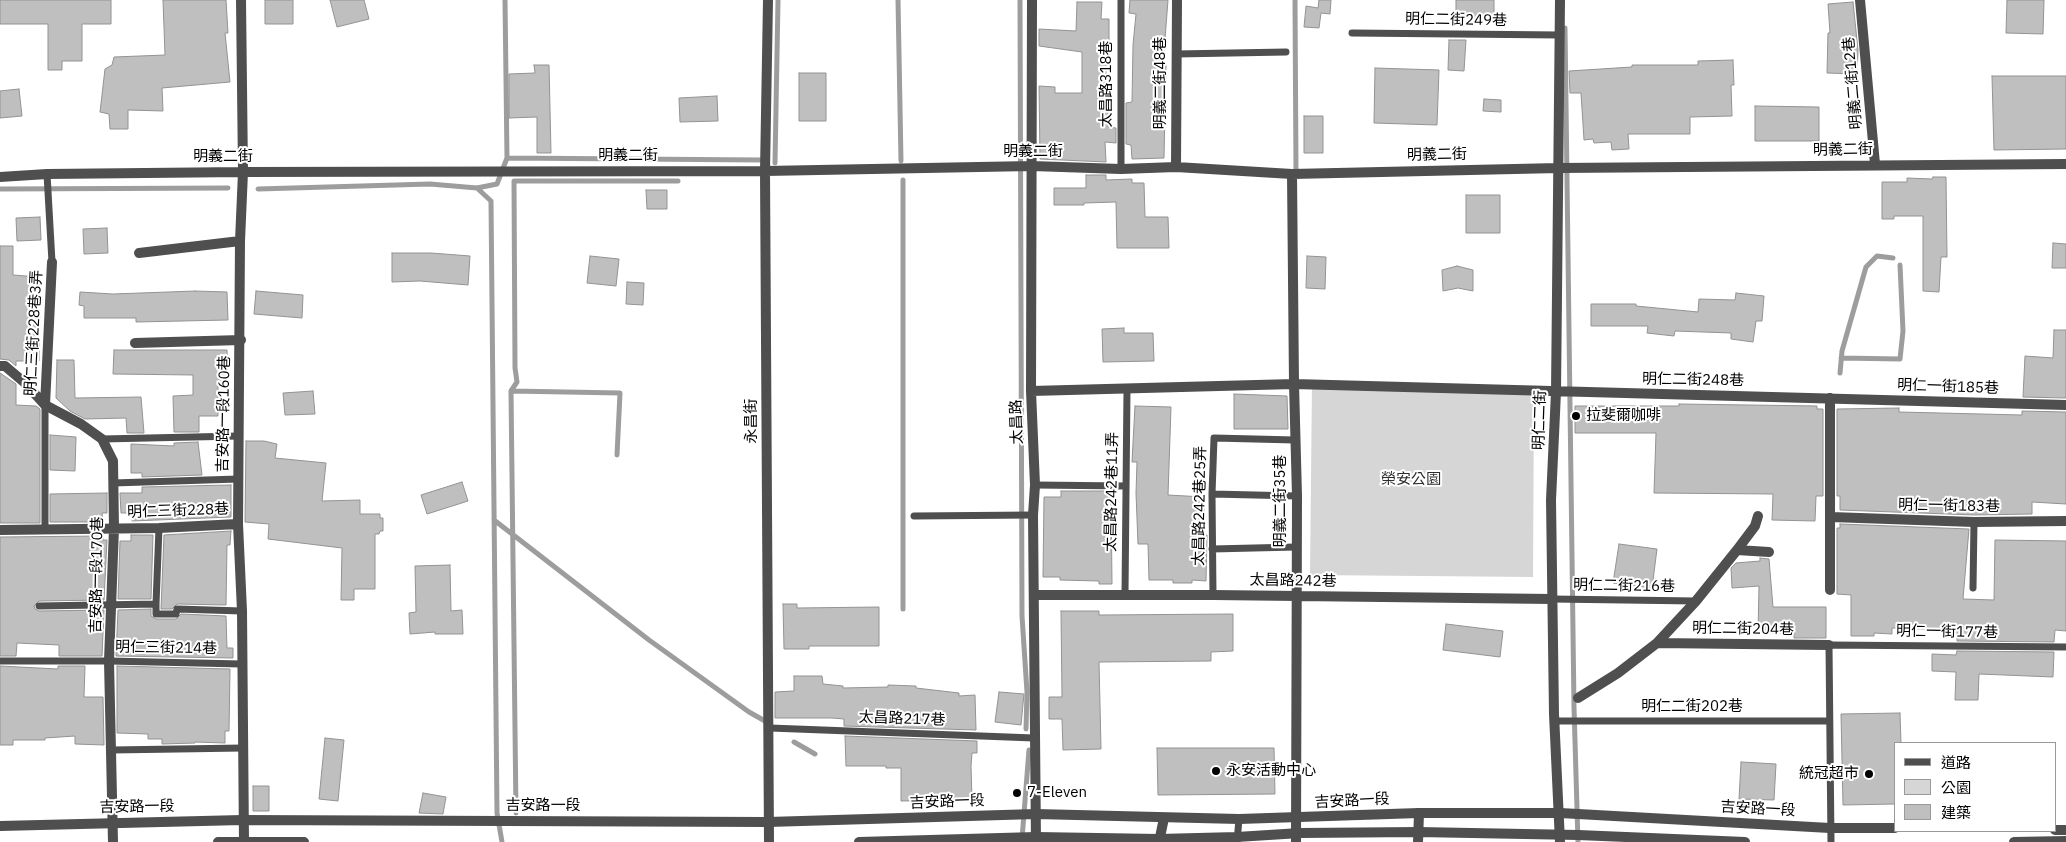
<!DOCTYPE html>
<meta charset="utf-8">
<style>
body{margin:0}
#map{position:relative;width:2066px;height:842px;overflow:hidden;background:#fff;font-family:"IBM Plex Sans","Noto Sans TC",sans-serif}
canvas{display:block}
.legend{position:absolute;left:1894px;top:742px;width:162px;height:90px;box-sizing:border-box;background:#fff;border:1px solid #999;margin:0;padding:6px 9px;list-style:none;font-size:15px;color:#000}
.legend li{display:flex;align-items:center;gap:10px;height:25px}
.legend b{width:25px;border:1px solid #999}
</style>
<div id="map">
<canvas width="2066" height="842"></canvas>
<ul class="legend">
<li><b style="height:6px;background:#4f4f4f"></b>道路</li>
<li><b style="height:14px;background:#d6d6d6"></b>公園</li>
<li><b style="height:14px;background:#bfbfbf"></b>建築</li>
</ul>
</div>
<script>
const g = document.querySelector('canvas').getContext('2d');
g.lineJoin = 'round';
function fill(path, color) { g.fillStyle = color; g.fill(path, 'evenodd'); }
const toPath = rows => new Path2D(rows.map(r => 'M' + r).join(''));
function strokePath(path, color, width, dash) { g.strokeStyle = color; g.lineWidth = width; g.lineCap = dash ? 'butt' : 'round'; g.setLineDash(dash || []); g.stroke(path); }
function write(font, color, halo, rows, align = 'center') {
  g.font = font + ' "IBM Plex Sans","Noto Sans TC",sans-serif'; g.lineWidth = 4; g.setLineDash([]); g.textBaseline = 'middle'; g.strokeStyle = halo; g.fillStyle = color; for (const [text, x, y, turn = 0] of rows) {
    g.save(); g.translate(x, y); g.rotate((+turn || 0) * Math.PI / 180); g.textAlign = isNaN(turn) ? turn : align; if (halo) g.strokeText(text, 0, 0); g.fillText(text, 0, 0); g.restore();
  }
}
const green = toPath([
 [1312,381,1534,388,1533,577,1310,575]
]);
const stream = toPath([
 [898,0,901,161],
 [1020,0,1022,616,1027,692,1026,729],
 [1295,0,1296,174],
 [1565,28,1574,707,1578,842],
 [507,158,761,160],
 [775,163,778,0],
 [477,188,491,201,497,813,502,842],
 [0,189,228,188],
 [258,189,430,184,477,188,497,184,507,158,505,0],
 [1841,358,1900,359,1903,331,1900,265],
 [1840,373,1842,351,1866,267,1877,256,1893,258],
 [511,391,620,393,617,455],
 [494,520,649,640,749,712,765,721],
 [903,609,903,180],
 [794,742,815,754],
 [516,813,511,391,517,382,515,368,514,181,678,181],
 [1022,839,1029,750]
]);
const building = toPath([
 [0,0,111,0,111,24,82,24,82,61,62,61,62,70,48,70,48,24,0,24,0,0],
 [163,0,226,0,228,33,225,33,230,82,162,88,163,111,128,110,128,129,110,129,109,114,100,112,105,69,112,65,114,57,165,55,163,0],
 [265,0,293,0,293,24,265,24,265,0],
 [330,0,364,0,369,19,337,27,330,0],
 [1130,0,1168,0,1163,65,1166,65,1164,158,1132,159,1131,145,1126,144,1126,103,1132,102,1133,45,1136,14,1129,13,1130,0],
 [1319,0,1331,0,1330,14,1321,13,1319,28,1304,27,1306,6,1318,8,1319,0],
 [1456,0,1494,0,1494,18,1456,18,1456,0],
 [2007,0,2044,0,2043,34,2006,33,2007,0],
 [1077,2,1102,2,1101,19,1109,19,1109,52,1106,52,1106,101,1108,101,1108,127,1116,128,1116,143,1105,142,1106,162,1040,159,1039,86,1055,87,1055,93,1082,93,1082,52,1039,46,1039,29,1076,31,1077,2],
 [1853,2,1858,50,1857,74,1827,73,1828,33,1830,33,1828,4,1853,2],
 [1449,40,1466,40,1464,71,1448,70,1449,40],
 [1733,60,1734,85,1731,85,1732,116,1690,117,1690,134,1628,134,1629,149,1612,150,1611,142,1594,143,1593,139,1584,140,1581,93,1570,93,1569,71,1632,67,1632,65,1698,65,1698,61,1733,60],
 [534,65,549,65,551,153,537,153,537,117,509,118,509,74,535,73,534,65],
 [1375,68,1439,70,1437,125,1374,123,1375,68],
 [799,73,826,73,826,121,799,121,799,73],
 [1992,76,2066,76,2066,149,1994,150,1992,76],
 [19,89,22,116,0,118,0,91,19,89],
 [717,96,718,121,680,122,679,98,717,96],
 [1484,99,1501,100,1501,112,1483,111,1484,99],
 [1755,106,1819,107,1819,141,1755,141,1755,106],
 [1304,116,1323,116,1323,153,1304,153,1304,116],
 [1086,175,1106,175,1106,180,1132,179,1132,183,1144,183,1145,217,1168,217,1169,248,1117,248,1116,202,1084,203,1084,205,1054,205,1054,188,1086,188,1086,175],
 [1933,177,1946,177,1947,257,1941,257,1939,292,1923,291,1923,216,1894,216,1894,219,1882,219,1882,182,1907,182,1907,178,1932,179,1933,177],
 [646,190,667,190,667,209,647,209,646,190],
 [1466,195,1500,195,1500,233,1466,233,1466,195],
 [40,217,41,240,17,241,16,218,40,217],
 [107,228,108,253,84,254,83,229,107,228],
 [2053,243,2066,244,2066,268,2052,268,2053,243],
 [0,246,13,246,13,275,39,277,37,309,40,310,39,361,16,361,16,366,9,360,0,359,0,246],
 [392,253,431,253,470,256,468,285,420,281,392,282,392,253],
 [590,256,619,259,616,286,587,283,590,256],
 [1307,256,1326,257,1325,289,1306,288,1307,256],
 [1457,266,1473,270,1473,291,1458,288,1443,291,1442,270,1457,266],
 [627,282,644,283,643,305,626,304,627,282],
 [195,291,227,292,228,320,136,322,136,318,84,318,84,306,79,305,80,292,113,294,195,291],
 [256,291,303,295,302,318,254,314,256,291],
 [1736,293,1764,296,1762,321,1756,321,1753,342,1731,339,1731,333,1675,331,1674,336,1647,333,1648,326,1591,326,1591,304,1636,304,1636,306,1698,312,1699,299,1735,300,1736,293],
 [1124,328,1124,333,1153,333,1154,361,1103,362,1102,329,1124,328],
 [2054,330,2066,330,2066,398,2023,397,2025,356,2053,358,2054,330],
 [114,350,227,350,228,380,218,380,218,416,199,416,199,432,174,432,173,396,193,395,193,375,113,374,114,350],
 [57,360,74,360,75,398,141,397,144,433,127,433,126,418,85,419,70,411,56,398,57,360],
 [0,373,16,384,16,405,36,406,40,409,40,523,0,523,0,373],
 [313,391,315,414,285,415,283,393,313,391],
 [1234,394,1287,396,1288,429,1234,429,1234,394],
 [1679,404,1817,406,1817,409,1823,409,1823,496,1816,496,1815,521,1772,520,1773,494,1654,493,1656,433,1575,433,1575,406,1679,406,1679,404],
 [1135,406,1171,407,1168,495,1204,497,1204,535,1207,535,1206,581,1192,580,1192,583,1173,583,1173,580,1149,580,1148,544,1138,544,1136,493,1137,462,1132,462,1135,406],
 [1899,408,1899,412,2022,415,2022,411,2066,412,2066,504,2032,502,2032,514,1974,515,1840,510,1840,496,1837,496,1837,409,1899,408],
 [50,435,76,437,75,471,50,470,50,435],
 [246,441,264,441,277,444,275,458,326,463,322,501,360,500,360,514,380,514,380,518,383,518,383,531,380,531,379,534,375,534,375,589,354,589,354,600,341,600,342,548,268,539,269,524,245,522,246,441],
 [198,442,202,475,142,477,142,473,131,473,131,444,174,446,174,443,198,442],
 [462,482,468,501,427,514,421,495,462,482],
 [231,485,231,517,132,521,132,513,121,513,120,493,142,493,142,487,231,485],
 [1061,491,1111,491,1112,584,1099,584,1099,581,1060,580,1060,577,1043,577,1044,497,1061,497,1061,491],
 [107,493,107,513,102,513,103,522,50,522,50,494,107,493],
 [1840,524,1969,529,1963,599,1994,600,1995,540,2066,541,2066,631,2055,630,2054,642,1957,641,1957,630,1892,628,1892,634,1874,633,1874,636,1851,636,1851,595,1837,594,1837,528,1840,528,1840,524],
 [231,531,230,545,227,545,226,605,177,604,172,609,161,609,164,535,231,531],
 [131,535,153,535,151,599,118,599,120,541,131,541,131,535],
 [103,536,103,540,107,540,104,600,39,601,34,606,35,609,39,611,104,610,102,656,59,656,59,645,17,643,16,656,0,656,0,537,103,536],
 [1619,544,1657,549,1652,588,1613,583,1619,544],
 [1760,558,1769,559,1773,607,1826,607,1826,638,1794,638,1794,633,1758,633,1759,586,1732,588,1731,568,1736,563,1760,561,1760,558],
 [450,565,451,611,462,610,463,634,435,634,435,632,410,634,409,613,416,612,415,566,450,565],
 [783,604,797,604,797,608,879,607,879,646,809,646,809,649,784,649,783,604],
 [151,609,151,616,156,619,176,619,181,614,226,616,227,648,233,648,233,658,116,656,118,610,151,609],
 [1061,611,1099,611,1099,615,1233,614,1233,651,1211,652,1211,661,1099,662,1101,749,1063,750,1062,719,1049,719,1049,697,1062,697,1061,611],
 [1446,624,1503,631,1500,657,1443,650,1446,624],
 [1957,651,2054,652,2053,677,1979,674,1978,700,1955,700,1956,672,1932,671,1932,654,1956,655,1957,651],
 [0,666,58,669,58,666,85,666,84,697,103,697,104,745,75,744,75,736,45,738,45,740,13,740,13,745,0,745,0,666],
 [117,666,230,669,229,731,225,731,225,743,195,742,195,743,162,744,162,739,148,739,148,734,117,733,117,666],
 [794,676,822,676,823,684,843,686,843,688,888,687,888,685,916,686,916,688,959,693,959,696,975,695,976,730,844,726,844,719,832,718,775,718,775,692,794,691,794,676],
 [999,692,1024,694,1021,725,995,722,999,692],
 [1900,713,1901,743,1895,743,1895,804,1843,805,1841,714,1900,713],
 [845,736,977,741,977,753,972,753,971,766,972,800,901,801,901,768,886,768,886,766,846,766,845,736],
 [325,738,344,740,338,801,319,799,325,738],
 [1157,748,1274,748,1275,794,1158,795,1157,748],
 [1741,762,1776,764,1774,800,1739,799,1741,762],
 [253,786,269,786,269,811,253,811,253,786],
 [423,793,446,797,443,814,419,813,423,793]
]);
const service = toPath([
 [1121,0,1121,169],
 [1352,33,1560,35],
 [1176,54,1286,52],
 [47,174,52,262],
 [45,405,45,528],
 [102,439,239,436],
 [113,483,238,479],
 [1035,485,1126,486],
 [1212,494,1297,496],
 [914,516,1033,515],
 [1212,549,1296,547],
 [1973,588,1974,522],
 [1125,594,1127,389],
 [1213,595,1212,494,1214,438,1295,440],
 [1552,599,1696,601],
 [156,604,159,528],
 [39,606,156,604,156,614,176,614,177,609,242,611],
 [0,661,109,661,241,664],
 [1555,721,1829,721],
 [770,728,1034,738],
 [112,750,243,748],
 [1237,842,1239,819],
 [1831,842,1829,645,2066,647]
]);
const minor = toPath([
 [241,0,243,172,240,241,238,524,242,611,244,842],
 [768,0,765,171,769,842],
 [1032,0,1031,391,1035,485,1033,515,1036,842],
 [1560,0,1556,392,1551,500,1554,714,1560,842],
 [1860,0,1875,164],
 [1176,167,1177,0],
 [1292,174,1294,384,1297,496,1296,842],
 [0,177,47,174,243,172,765,171,1032,166,1121,169,1176,167,1292,174,1559,168,2066,164],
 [139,253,240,241],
 [135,343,241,340],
 [0,366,5,366,25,383,45,405,81,424,102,439,113,461,114,528,109,661,113,842],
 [1031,391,1294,384,2066,405],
 [1830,398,1830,590],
 [45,405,52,262],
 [1831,517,1974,522,2066,521],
 [0,530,159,528,238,524],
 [1737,550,1769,552],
 [1035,595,1213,595,1552,599],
 [1657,643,1829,645],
 [1578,698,1618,673,1657,643,1696,601,1737,550,1755,526,1758,516],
 [1159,842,1164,818],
 [1418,842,1419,813]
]);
const tertiary = toPath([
 [0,826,242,820,768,822,1036,814,1239,819,1419,813,1560,813,1830,828,1895,828],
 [2055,830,2066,830],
 [218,842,304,842],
 [859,842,1036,837,1159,839,1237,837,1300,833,1418,832,1578,835,1745,842],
 [2014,842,2066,841]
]);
const markers = [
 [1576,416,5,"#000"],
 [1216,771,5,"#000"],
 [1869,774,5,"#000"],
 [1017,793,5,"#000"]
];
const streetNames = [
 ["明仁二街249巷",1456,20,1],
 ["明義二街48巷",1161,83,-90],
 ["明義二街12巷",1853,83,-95],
 ["太昌路318巷",1107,84,-90],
 ["明義二街",1843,150,-1],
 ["明義二街",1033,152],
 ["明義二街",1437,155,-1],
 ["明義二街",628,156],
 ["明義二街",223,157],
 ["明仁三街228巷3弄",34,333,-87],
 ["明仁二街248巷",1693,380,1],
 ["明仁一街185巷",1948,387,2],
 ["吉安路一段160巷",224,414,-89],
 ["明仁二街",1540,420,-88],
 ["永昌街",752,421,-90],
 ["太昌路",1017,422,-92],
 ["太昌路242巷11弄",1112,492,-89],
 ["明義二街35巷",1281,501,-90],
 ["太昌路242巷25弄",1200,506,-89],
 ["明仁一街183巷",1949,506,1],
 ["明仁三街228巷",178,511,-2],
 ["吉安路一段170巷",97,575,-89],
 ["太昌路242巷",1293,581,1],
 ["明仁二街216巷",1624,586,1],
 ["明仁二街204巷",1743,629,1],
 ["明仁一街177巷",1947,632,1],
 ["明仁三街214巷",166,648,1],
 ["明仁二街202巷",1692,707],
 ["太昌路217巷",902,719,2],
 ["吉安路一段",1352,801,-3],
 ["吉安路一段",947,802,-2],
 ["吉安路一段",543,806],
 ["吉安路一段",137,807,-1],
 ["吉安路一段",1758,809,3]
];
const poiNames = [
 ["拉斐爾咖啡",1586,416],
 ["永安活動中心",1226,771],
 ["統冠超市",1859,774,"right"],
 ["7-Eleven",1027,793]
];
const parkNames = [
 ["榮安公園",1411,480]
];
fill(green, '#d6d6d6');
strokePath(stream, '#9d9d9d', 5);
fill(building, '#bfbfbf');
strokePath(building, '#939393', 1);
strokePath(service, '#4f4f4f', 7);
strokePath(minor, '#4f4f4f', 10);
strokePath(tertiary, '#4f4f4f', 10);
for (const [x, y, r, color] of markers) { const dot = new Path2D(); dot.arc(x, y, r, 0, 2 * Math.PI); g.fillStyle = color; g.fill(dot); strokePath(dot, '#fff', 2); }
write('15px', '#000', '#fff', streetNames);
write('15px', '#000', '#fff', poiNames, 'left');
write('15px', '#2d2d2d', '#fff', parkNames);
</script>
